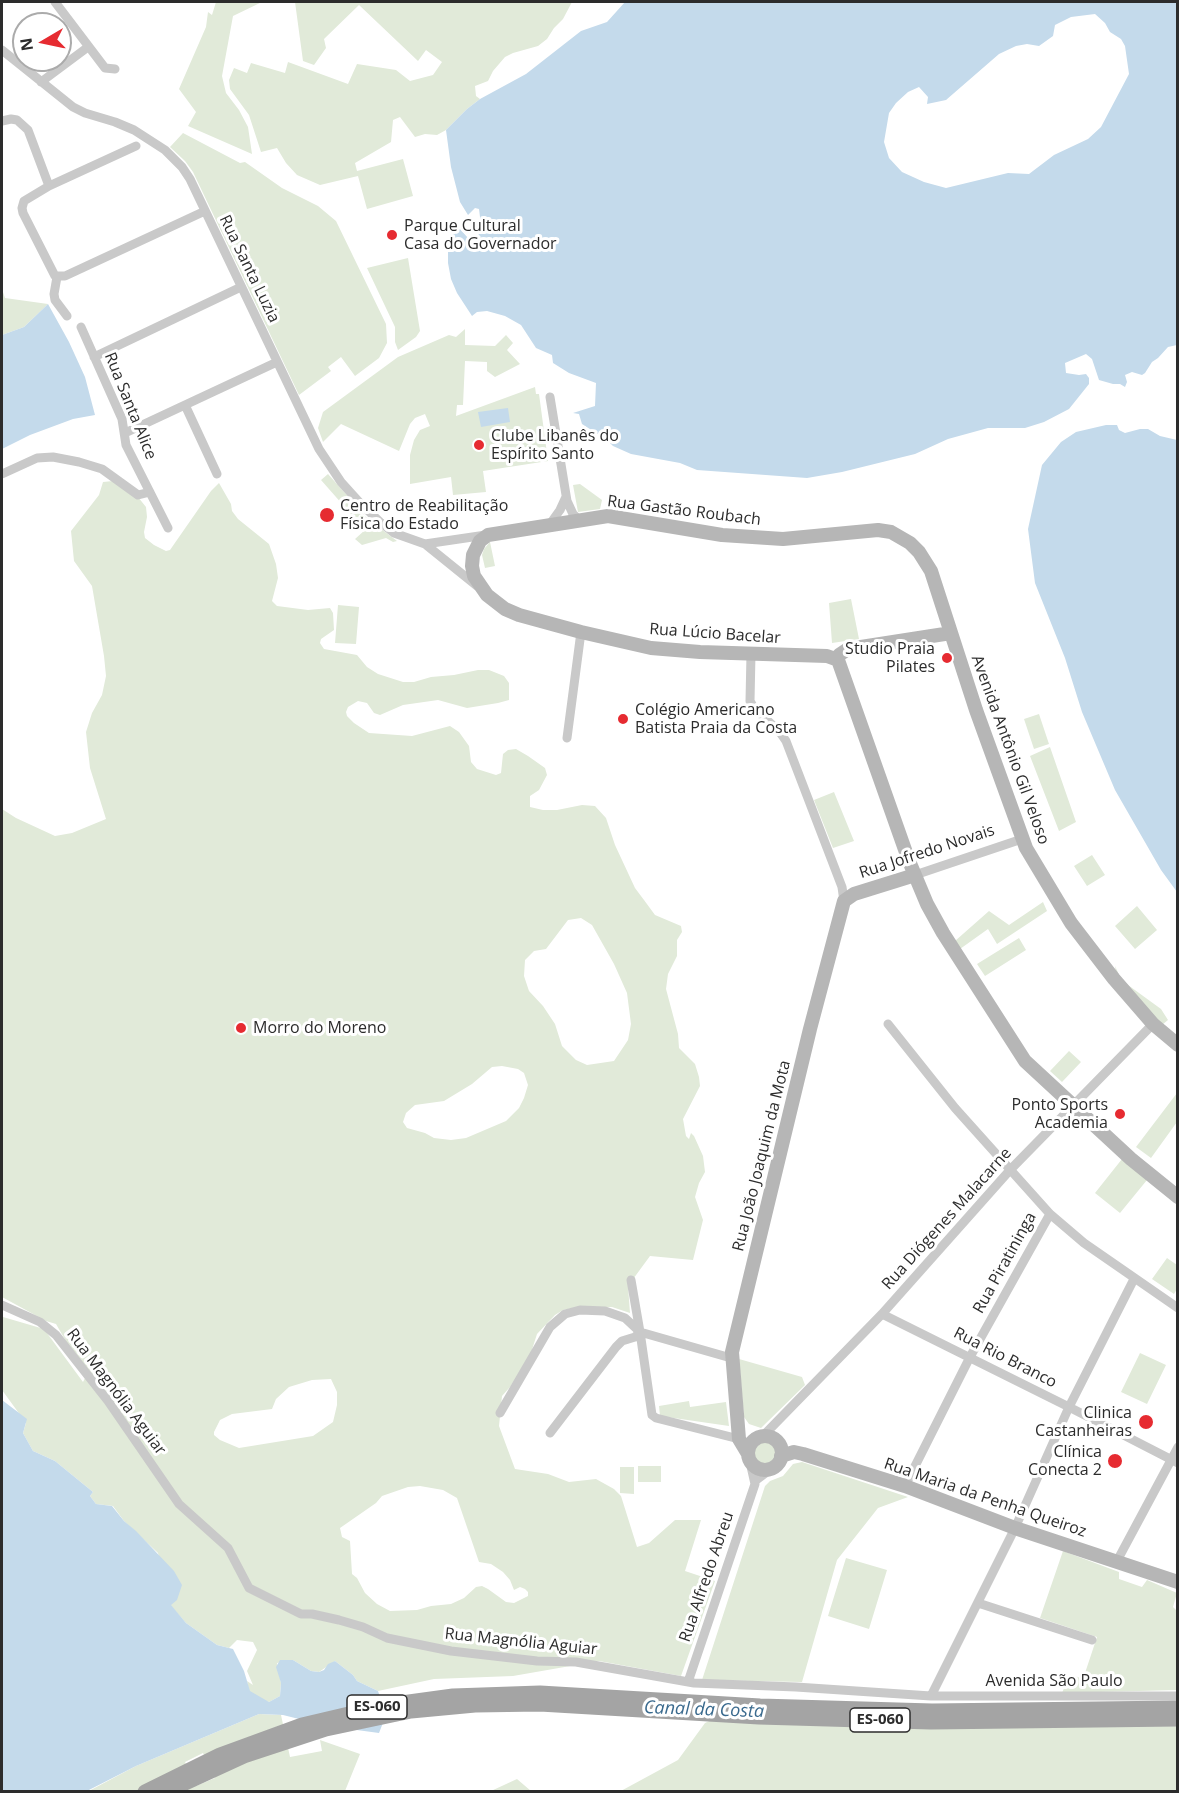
<!DOCTYPE html>
<meta charset="utf-8">
<style>
body{margin:0}
#map{position:relative;width:1179px;height:1793px;overflow:hidden;background:#fff;font-family:"Open Sans",sans-serif}
canvas{display:block}
.frame{position:absolute;inset:0;border:3px solid #2c2c2c;pointer-events:none}
.north{position:absolute;left:12px;top:12px;width:60px;height:60px;box-sizing:border-box;background:#fff;border:2px solid #ababab;border-radius:50%;rotate:261deg;font-size:16px;font-weight:700;line-height:24px;text-align:center;color:#2c2c2c}
.north::after{content:'';display:block;margin:auto;width:21px;height:27px;background:#e62b31;clip-path:polygon(50% 0,100% 100%,50% 72%,0 100%)}
</style>
<div id="map">
<canvas width="1179" height="1793"></canvas>
<div class="frame"></div>
<div class="north">N</div>
</div>
<script>
const g = document.querySelector('canvas').getContext('2d');
g.lineJoin = 'round';
function fill(path, color) { g.fillStyle = color; g.fill(path, 'evenodd'); }
const toPath = rows => new Path2D(rows.map(r => 'M' + r).join(''));
function strokePath(path, color, width, dash) { g.strokeStyle = color; g.lineWidth = width; g.lineCap = dash ? 'butt' : 'round'; g.setLineDash(dash || []); g.stroke(path); }
function write(font, color, halo, rows, align = 'center') {
  g.font = font + ' "Open Sans",sans-serif'; g.lineWidth = 6; g.setLineDash([]); g.textBaseline = 'middle'; g.strokeStyle = halo; g.fillStyle = color; for (const [text, x, y, turn = 0] of rows) {
    g.save(); g.translate(x, y); g.rotate((+turn || 0) * Math.PI / 180); g.textAlign = isNaN(turn) ? turn : align; if (halo) g.strokeText(text, 0, 0); g.fillText(text, 0, 0); g.restore();
  }
}
const green = toPath([
 [216,2,262,2,233,16,222,76,226,93,239,110,248,127,252,154,188,126,196,112,179,89,206,27,208,12,212,15],
 [295,2,572,2,563,19,554,28,547,39,538,46,513,53,505,57,493,71,488,81,475,86,476,96,480,99,467,109,446,130,437,135,425,134,415,137,400,117,393,120,391,142,355,163,357,171,403,159,413,196,367,209,358,176,320,185,297,175,286,163,277,148,261,152,249,115,230,89,229,80,234,68,247,73,251,63,285,73,288,62,348,84,357,64,396,70,410,81,433,75,442,62,426,50,418,61,359,5,324,39,326,48,314,65,303,61],
 [183,133,240,163,245,162,282,188,318,206,336,221,386,324,387,343,379,358,355,376,341,357,328,367,331,371,299,395,193,172,185,161,170,147],
 [408,258,420,331,416,337,398,350,395,342,395,327,367,268],
 [2,289,5,298,48,304,24,327,2,335],
 [465,329,465,345,495,346,506,335,513,343,507,350,520,364,495,377,487,371,487,362,465,361,463,405,457,405,456,416,535,387,536,394,539,394,548,461,483,471,486,492,453,495,451,477,410,484,410,455,414,440,420,430,430,426,425,414,415,418,410,424,399,451,341,424,323,442,318,428,323,412,398,357,449,335,456,337],
 [328,474,368,519,397,541,393,542,386,538,362,545,355,539,365,530,321,480],
 [113,481,138,497,146,507,147,517,144,532,145,538,154,545,166,551,170,550,211,491,219,483,231,504,232,511,238,519,269,544,276,564,278,578,272,601,277,606,308,610,330,608,333,613,334,630,321,639,320,643,324,649,357,655,367,667,378,674,403,682,414,682,431,677,454,675,478,670,489,670,504,676,509,683,509,700,498,703,467,708,438,700,403,705,380,715,374,713,367,703,358,701,348,707,346,712,347,716,354,723,369,733,412,736,450,726,459,732,469,746,471,762,477,769,496,775,501,773,503,754,508,750,516,749,528,756,545,768,547,775,539,790,530,796,530,807,543,810,557,810,582,805,595,806,606,818,615,845,635,888,644,900,655,915,681,926,682,932,677,940,677,956,668,974,666,989,678,1034,679,1048,695,1064,699,1077,700,1086,683,1119,686,1136,689,1139,691,1133,694,1136,703,1156,705,1172,699,1183,695,1197,703,1220,693,1260,650,1256,628,1286,630,1313,612,1307,578,1307,563,1310,555,1315,537,1334,529,1359,510,1387,502,1396,499,1426,515,1469,548,1474,569,1482,596,1479,614,1489,621,1496,637,1547,649,1543,675,1520,701,1520,685,1571,715,1581,681,1676,599,1661,513,1676,434,1679,378,1691,357,1681,353,1675,335,1661,319,1672,311,1671,293,1660,277,1663,281,1683,280,1696,269,1702,262,1700,249,1691,247,1681,253,1685,247,1671,257,1650,253,1642,237,1640,229,1648,217,1645,186,1623,170,1605,158,1553,124,1521,113,1506,96,1504,90,1496,93,1492,55,1461,33,1451,23,1433,26,1423,2,1390,2,1320,3,1317,44,1329,83,1382,86,1376,56,1324,46,1321,2,1297,2,809,16,818,55,836,72,833,106,819,90,768,86,732,92,713,102,695,106,676,104,656,92,586,74,561,71,531,99,495,103,482],
 [581,918,592,925,614,964,627,993,631,1024,628,1040,614,1061,587,1065,576,1060,562,1046,555,1024,543,1006,529,991,524,976,525,960,534,951,546,949,568,920],
 [502,1066,518,1069,524,1073,528,1085,524,1098,519,1108,506,1121,466,1138,451,1140,434,1138,425,1133,407,1128,403,1122,406,1113,415,1105,444,1101,472,1084,492,1067],
 [331,1379,337,1392,337,1405,333,1422,313,1436,239,1448,220,1440,214,1435,214,1432,220,1420,232,1414,272,1409,276,1399,289,1387,312,1380],
 [420,1486,443,1490,457,1498,479,1562,491,1564,503,1572,510,1580,514,1590,520,1587,525,1589,528,1592,528,1596,514,1603,506,1602,488,1589,482,1586,476,1587,464,1598,451,1604,431,1606,417,1610,390,1611,377,1604,365,1593,357,1578,352,1574,350,1541,342,1537,340,1528,376,1503,382,1496,408,1487],
 [580,484,602,500,600,509,578,512,573,485],
 [490,542,495,566,485,568,482,555,484,549],
 [851,599,859,639,832,643,829,603],
 [338,605,359,607,356,644,335,643],
 [1039,714,1049,744,1034,749,1024,719],
 [1050,747,1076,822,1059,831,1030,756],
 [834,792,854,841,833,848,814,800],
 [1092,855,1105,875,1087,886,1074,866],
 [1043,902,1047,911,997,944,988,929,960,949,955,941,989,911,1009,925],
 [1137,906,1157,930,1135,949,1115,926],
 [1019,938,1026,950,985,976,977,964],
 [1115,966,1120,977,1128,985,1161,1009,1168,1020,1162,1025,1116,973],
 [1069,1051,1081,1062,1062,1082,1050,1071],
 [1177,1093,1177,1122,1151,1158,1136,1147],
 [1122,1159,1147,1180,1120,1213,1095,1193],
 [1167,1258,1177,1265,1177,1289,1174,1294,1152,1279],
 [1140,1353,1166,1365,1147,1404,1121,1392],
 [739,1359,802,1377,805,1385,761,1428,749,1424,744,1417],
 [689,1401,690,1407,726,1402,729,1426,660,1416,659,1406],
 '751 1454a13 13 0 1 1 26 0a13 13 0 1 1-26 0Z',
 [802,1462,908,1497,878,1508,837,1560,802,1682,702,1680,765,1486,770,1481,783,1476,793,1464],
 [638,1466,661,1466,661,1482,638,1482],
 [620,1467,634,1467,634,1494,620,1493],
 [1063,1551,1119,1572,1119,1579,1142,1587,1147,1580,1177,1593,1173,1607,1177,1611,1177,1690,1062,1693,1070,1674,1083,1679,1097,1637,1040,1618],
 [846,1558,887,1570,869,1629,828,1616],
 [729,1712,1177,1722,1177,1791,619,1792,678,1760,705,1723],
 [259,1714,281,1715,290,1757,322,1751,320,1740,360,1754,345,1791,175,1792,145,1788,137,1791,87,1792,136,1766],
 [203,1753,215,1778,196,1786,185,1762],
 [517,1779,531,1791,491,1791]
]);
const water = toPath([
 [625,2,1177,2,1177,345,1168,347,1158,358,1152,362,1145,373,1142,375,1132,372,1125,375,1127,382,1125,387,1120,384,1113,384,1099,380,1092,359,1086,354,1065,363,1066,373,1079,375,1086,374,1089,378,1089,384,1069,409,1044,422,1025,428,988,428,948,439,915,454,842,472,807,478,697,470,680,463,631,454,613,446,607,440,582,424,579,414,573,413,595,406,596,383,569,373,553,363,552,355,536,348,521,325,505,316,487,311,477,312,472,316,457,293,451,279,448,263,448,246,452,234,460,229,468,238,478,237,481,225,479,209,475,208,468,215,460,202,451,167,446,130,467,109,480,99,526,74,581,31,607,22],
 [1095,14,1105,23,1110,32,1121,39,1125,46,1129,74,1101,127,1088,139,1054,155,1029,174,1008,173,946,188,924,182,902,172,889,158,884,142,889,113,896,103,908,92,919,87,928,97,927,104,946,100,999,54,1016,46,1027,44,1039,46,1053,36,1055,25,1071,17],
 [48,304,69,342,85,377,95,415,73,419,30,435,2,449,2,335,24,327],
 [508,408,510,422,481,427,478,412],
 [1106,425,1117,425,1119,430,1125,433,1140,429,1148,429,1160,436,1177,440,1178,628,1176,634,1178,634,1177,892,1161,870,1115,790,1082,712,1065,658,1035,583,1028,529,1042,465,1061,442,1076,432],
 [2,1400,27,1419,23,1433,33,1451,55,1461,93,1492,90,1496,96,1504,112,1506,124,1521,136,1531,174,1571,182,1585,177,1600,171,1605,186,1623,217,1645,233,1649,244,1671,250,1691,269,1702,280,1696,281,1683,276,1667,280,1660,293,1660,311,1671,319,1672,324,1670,328,1664,335,1661,353,1675,357,1681,378,1691,386,1715,379,1733,327,1726,283,1715,259,1714,136,1766,87,1791,2,1791]
]);
const street = toPath([
 [55,2,105,68,115,69],
 [2,50,73,107,85,113,115,122,134,130,165,150,182,167,190,179,319,449,341,482,360,503,380,522,394,533,425,544,486,535],
 [41,82,88,47],
 [2,121,11,119,17,120,28,130,49,186],
 [136,146,49,186,24,201,22,208,23,213,55,276,65,276,205,211],
 [57,277,54,294,55,300,67,316],
 [81,327,122,419,126,445,168,528],
 [94,357,241,287],
 [550,397,567,501,573,514,579,520],
 [185,405,217,474],
 [125,433,277,362],
 [2,474,37,458,53,457,79,462,102,469,138,495,150,492],
 [550,524,560,510,566,497],
 [425,544,477,586],
 [751,654,750,701,754,708,779,731,786,741,842,887,844,901],
 [567,738,581,632],
 [915,875,1022,839],
 [888,1024,955,1108,1050,1214,1084,1243,1178,1308],
 [631,1280,640,1332,652,1415,656,1418,739,1439],
 [2,1305,40,1322,56,1335,108,1401,179,1504,228,1548,249,1588,301,1614,312,1614,339,1620,363,1627,387,1638,451,1651,537,1661,576,1662,694,1683,796,1687,931,1696,1178,1696],
 [882,1314,1069,1407,1178,1463],
 [640,1332,731,1358],
 [500,1413,550,1327,565,1314,580,1310,605,1311,625,1318,640,1332],
 [550,1433,616,1347,622,1341,635,1337,640,1332],
 [763,1436,882,1314,1010,1170,1153,1024],
 [755,1481,771,1469],
 [905,1486,970,1357,1050,1214],
 [1117,1561,1178,1447],
 [978,1603,1092,1640],
 [688,1682,755,1484,750,1462],
 [931,1696,1015,1528,1069,1407,1134,1279]
]);
const secondary = toPath([
 [838,660,827,656,700,652,651,648,581,632,519,615,505,609,487,595,474,576,472,566,473,555,480,541,488,535,608,516,722,535,783,539,878,530,891,532,910,543,919,552,931,571,976,710,1026,848,1071,923,1114,979,1153,1024,1178,1045],
 [838,660,909,861,927,904,943,933,1025,1061,1131,1159,1178,1197],
 [838,660,839,655,848,649,951,633],
 '748 1453a17 17 0 1 1 34 0a17 17 0 1 1-34 0Z',
 [748,1454,739,1439,732,1352,810,1029,844,901,854,894,915,875],
 [781,1456,794,1452,803,1454,905,1486,1015,1528,1178,1582]
]);
const primary = toPath([
 [172,1789,244,1756,326,1729,411,1711,475,1705,540,1704,759,1717,931,1722,1178,1719],
 [145,1792,220,1755,302,1725,387,1705,453,1696,540,1693,760,1706,932,1711,1178,1708]
]);
const markers = [
 [392,235,6,"#e62b31"],
 [479,445,6,"#e62b31"],
 [327,515,8,"#e62b31"],
 [947,658,6,"#e62b31"],
 [623,719,6,"#e62b31"],
 [241,1028,6,"#e62b31"],
 [1120,1114,6,"#e62b31"],
 [1146,1422,8,"#e62b31"],
 [1115,1461,8,"#e62b31"]
];
const shields = [
 [377,1707,60],
 [880,1720,60]
];
const shieldNames = [
 ["ES-060",377,1707],
 ["ES-060",880,1720]
];
const poiNames = [
 ["Parque Cultural",404,226],
 ["Casa do Governador",404,244],
 ["Clube Libanês do",491,436],
 ["Espírito Santo",491,454],
 ["Centro de Reabilitação",340,506],
 ["Física do Estado",340,524],
 ["Studio Praia",935,649,"right"],
 ["Pilates",935,667,"right"],
 ["Colégio Americano",635,710],
 ["Batista Praia da Costa",635,728],
 ["Morro do Moreno",253,1028],
 ["Ponto Sports",1108,1105,"right"],
 ["Academia",1108,1123,"right"],
 ["Clinica",1132,1413,"right"],
 ["Castanheiras",1132,1431,"right"],
 ["Clínica",1102,1452,"right"],
 ["Conecta 2",1102,1470,"right"]
];
const streetNames = [
 ["Rua Santa Luzia",249,269,64],
 ["Rua Santa Alice",130,406,68],
 ["Rua Gastão Roubach",684,511,7],
 ["Rua Lúcio Bacelar",715,634,4],
 ["Avenida Antônio Gil Veloso",1010,750,70],
 ["Rua Jofredo Novais",927,852,-18],
 ["Rua João Joaquim da Mota",762,1156,-76],
 ["Rua Diógenes Malacarne",947,1219,-48],
 ["Rua Piratininga",1005,1263,-61],
 ["Rua Rio Branco",1005,1358,27],
 ["Rua Magnólia Aguiar",116,1392,53],
 ["Rua Maria da Penha Queiroz",985,1498,19],
 ["Rua Alfredo Abreu",707,1577,-71],
 ["Rua Magnólia Aguiar",521,1642,6],
 ["Avenida São Paulo",1054,1681]
];
const waterNames = [
 ["Canal da Costa",704,1710,2]
];
fill(green, '#e1ead9');
fill(water, '#c4daeb');
strokePath(street, '#c9c9c9', 9);
strokePath(secondary, '#b6b6b6', 14);
strokePath(primary, '#a4a4a4', 15);
for (const [x, y, r, color] of markers) { const dot = new Path2D(); dot.arc(x, y, r, 0, 2 * Math.PI); g.fillStyle = color; g.fill(dot); strokePath(dot, '#fff', 2); }
for (const [x, y, w] of shields) { const box = new Path2D(); box.roundRect(x - w / 2, y - 12, w, 24, 4.5); g.fillStyle = '#fff'; g.fill(box); strokePath(box, '#2c2c2c', 1.5); }
write('bold 15px', '#2c2c2c', null, shieldNames);
write('16px', '#2c2c2c', '#fff', poiNames, 'left');
write('16px', '#2c2c2c', '#fff', streetNames);
write('italic 18px', '#3a6a8e', '#fff', waterNames);
</script>
